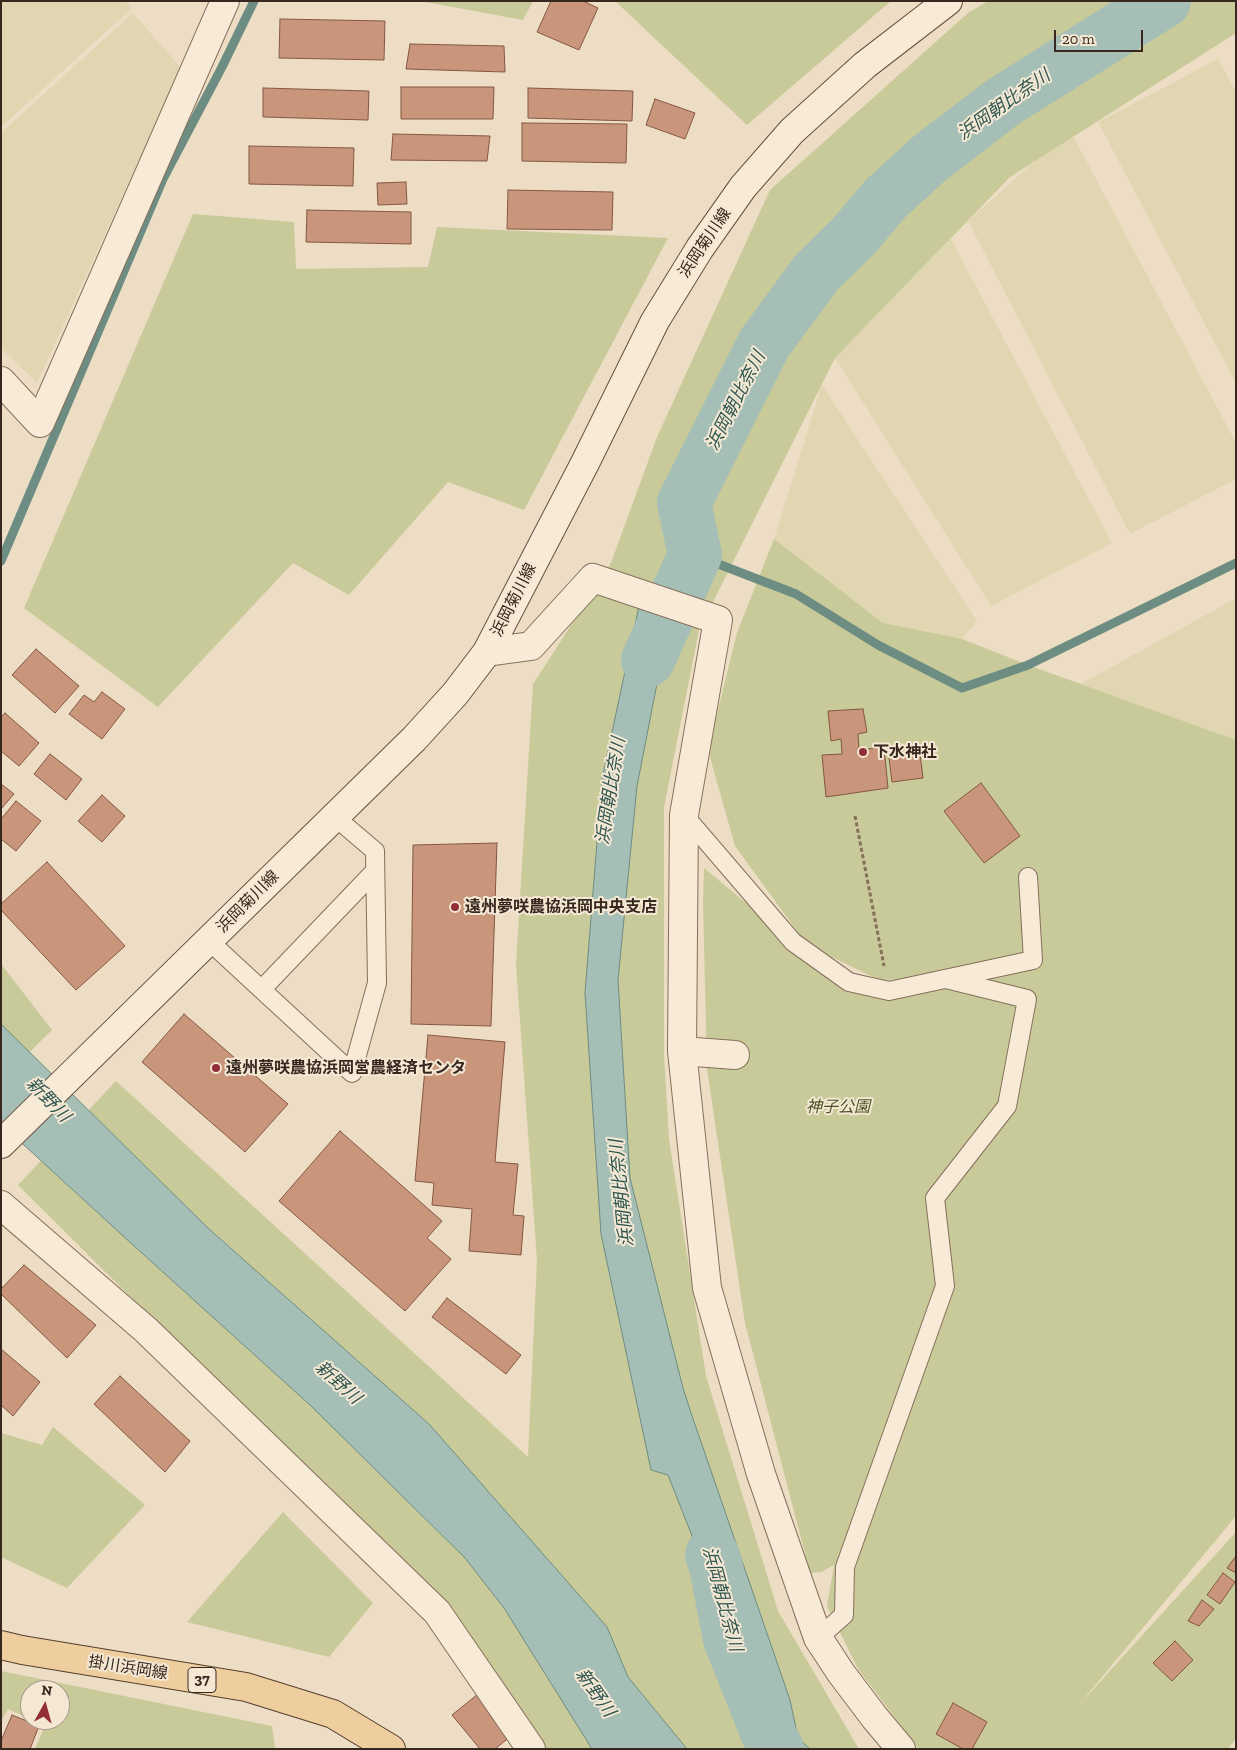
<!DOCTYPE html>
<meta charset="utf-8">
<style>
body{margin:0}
#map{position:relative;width:1237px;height:1750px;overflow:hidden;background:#ecddc4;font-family:"Zilla Slab",serif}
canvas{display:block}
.frame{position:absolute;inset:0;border:2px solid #37281f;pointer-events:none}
.north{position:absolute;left:20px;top:1680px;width:50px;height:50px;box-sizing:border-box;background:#f4e8d4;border:1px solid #a89b8c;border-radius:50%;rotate:7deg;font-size:14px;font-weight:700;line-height:20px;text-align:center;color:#37281f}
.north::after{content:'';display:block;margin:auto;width:18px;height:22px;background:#922e37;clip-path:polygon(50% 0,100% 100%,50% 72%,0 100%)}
.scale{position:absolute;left:1054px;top:30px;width:89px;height:22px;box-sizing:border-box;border:2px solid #37281f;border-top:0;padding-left:6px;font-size:15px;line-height:18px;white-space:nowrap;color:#37281f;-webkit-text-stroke:4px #f4e8d4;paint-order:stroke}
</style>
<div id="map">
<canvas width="1237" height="1750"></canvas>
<div class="frame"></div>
<div class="north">N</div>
<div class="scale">20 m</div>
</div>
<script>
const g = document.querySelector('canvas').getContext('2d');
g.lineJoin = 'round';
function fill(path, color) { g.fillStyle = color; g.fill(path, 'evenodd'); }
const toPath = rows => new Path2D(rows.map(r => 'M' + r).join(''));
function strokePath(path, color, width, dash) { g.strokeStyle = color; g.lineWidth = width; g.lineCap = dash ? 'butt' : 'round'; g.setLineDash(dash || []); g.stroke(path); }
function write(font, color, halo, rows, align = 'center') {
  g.font = font + ' "Zilla Slab","Noto Sans JP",serif'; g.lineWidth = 4; g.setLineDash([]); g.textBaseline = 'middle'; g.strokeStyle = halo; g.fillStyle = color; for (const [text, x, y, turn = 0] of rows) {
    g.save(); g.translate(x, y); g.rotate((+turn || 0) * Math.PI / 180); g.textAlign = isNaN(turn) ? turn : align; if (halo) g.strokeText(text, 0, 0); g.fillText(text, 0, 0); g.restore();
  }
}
const farmland = toPath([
 [1,1,126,1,132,8,1,127],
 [133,13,181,68,37,383,1,348,1,133],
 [1218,59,1236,92,1236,383,1098,122],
 [1070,130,1236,443,1236,479,1130,534,968,221],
 [951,239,1112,543,991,606,835,358],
 [822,385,977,621,962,639,890,635,774,539],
 [1236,598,1236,740,1081,684]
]);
const green = toPath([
 [420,1,533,1,523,20],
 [615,1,891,1,747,125],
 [988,1,1236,1,1236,33,1010,177,835,358,699,630,664,807,664,1056,669,1139,706,1376,778,1611,859,1749,540,1749,412,1577,18,1185,116,1081,528,1457,537,1260,516,965,533,684,611,563,657,437,770,190,968,13],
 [193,214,294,222,296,269,428,267,437,227,668,238,524,510,448,482,349,595,293,563,158,707,24,608],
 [774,539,883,623,962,639,1028,665,1236,740,1236,1516,1077,1707,1236,1532,1236,1738,1228,1749,919,1749,858,1669,827,1606,834,1565,821,1572,810,1573,745,1323,707,1069,703,904,704,868,793,942,849,982,889,991,942,979,879,980,807,945,735,846,708,750,737,633],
 [1,964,52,1030,1,1080],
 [53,1427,145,1505,67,1588,1,1557,1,1433,42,1445],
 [283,1512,373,1603,329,1657,187,1622],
 [1,1671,272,1726,275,1749,35,1749,45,1725,33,1720,60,1720,60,1690,30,1690,30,1719,8,1709,1,1722]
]);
const water = toPath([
 [639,606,670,617,637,786,618,980,630,1178,683,1388,691,1413,790,1700,798,1738,810,1749,783,1749,764,1713,728,1627,668,1475,651,1470,601,1234,585,993,602,779,639,606],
 [1,1024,209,1229,430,1425,607,1627,628,1677,687,1749,592,1749,504,1608,465,1558,310,1405,133,1245,1,1124,1,1024]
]);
const stream = toPath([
 [695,555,796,594,878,645,962,688,1028,665,1236,563],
 [1,561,163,179,222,67,254,1]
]);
const river = toPath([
 [648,660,695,555,684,503,764,344,817,272,853,237,886,198,930,158,1003,102,1164,1],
 [712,1555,716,1566,730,1639,767,1732,777,1749]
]);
const building = toPath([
 [551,1,583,1,598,8,579,50,537,32,551,1],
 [280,19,385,21,384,60,279,58,280,19],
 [410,44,504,46,505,72,406,69,410,44],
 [401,87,494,87,493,119,401,119,401,87],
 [263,88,369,91,368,120,263,117,263,88],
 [528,88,633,91,632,121,528,118,528,88],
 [655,99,695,113,685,139,646,125,655,99],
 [522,123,627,124,626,163,522,161,522,123],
 [393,134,490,136,487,161,391,160,393,134],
 [249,146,354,148,353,186,249,184,249,146],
 [406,182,407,204,378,205,377,183,406,182],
 [508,190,613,192,612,230,507,229,508,190],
 [307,210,411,212,411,244,306,242,307,210],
 [36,649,79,686,55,713,12,675,36,649],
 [102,692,125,709,102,739,69,714,84,695,94,702,102,692],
 [863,709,867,732,858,734,859,750,884,747,888,788,826,797,822,755,842,754,841,739,831,741,828,711,863,709],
 [5,713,39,743,19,766,1,751,1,717,5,713],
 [50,754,82,779,66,800,34,774,50,754],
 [920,754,923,778,892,782,889,758,920,754],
 [981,783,1020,836,984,863,944,811,981,783],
 [1,784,14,794,1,809,1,784],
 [102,795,125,816,102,842,78,821,102,795],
 [16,801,41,821,16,851,1,839,1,819,16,801],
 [497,843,491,1026,411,1024,413,845,497,843],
 [47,862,125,946,76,990,1,910,1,904,47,862],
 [184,1014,288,1104,245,1152,142,1062,184,1014],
 [428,1035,505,1042,495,1162,518,1164,513,1215,524,1216,521,1255,469,1251,472,1209,432,1205,434,1183,415,1181,428,1035],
 [340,1131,442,1221,427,1238,451,1259,405,1311,279,1201,340,1131],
 [24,1265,96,1325,67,1358,1,1294,1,1289,24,1265],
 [447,1298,521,1355,506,1374,432,1317,447,1298],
 [1,1349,40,1382,13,1416,1,1405,1,1349],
 [120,1376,190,1441,165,1472,94,1404,120,1376],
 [1236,1556,1236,1573,1227,1568,1236,1556],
 [1223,1573,1235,1582,1220,1604,1207,1595,1223,1573],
 [1202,1600,1214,1609,1199,1626,1188,1621,1202,1600],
 [1175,1641,1193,1660,1172,1681,1153,1663,1175,1641],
 [478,1694,511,1736,495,1749,480,1749,452,1715,478,1694],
 [953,1703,987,1722,972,1749,963,1749,936,1734,953,1703],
 [12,1715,39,1726,30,1749,1,1749,1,1741,12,1715]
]);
const path = toPath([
 [855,816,884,966]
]);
const service = toPath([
 [684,815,793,942,849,982,889,991,1033,960,1028,877],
 [209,941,352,1073,377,983,375,851,335,817],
 [262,989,375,871],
 [818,1638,844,1615,845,1567,945,1286,935,1198,1007,1106,1027,999,946,979]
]);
const minor = toPath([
 [1,381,40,423,225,1],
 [487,652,531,646,593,578,718,620,684,815,682,1051,707,1288,761,1474,818,1638,841,1673,875,1718,901,1749],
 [682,1051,735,1055],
 [1,1205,146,1330,437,1612,531,1749]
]);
const secondary = toPath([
 [1,1144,414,739,455,694,487,652,585,463,655,321,700,248,743,187,792,131,865,65,948,1]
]);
const primary = toPath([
 [1,1645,22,1650,246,1687,333,1714,391,1749]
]);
const markers = [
 [863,752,5,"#922e37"],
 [455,907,5,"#922e37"],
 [216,1068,5,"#922e37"]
];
const shields = [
 [202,1680,28]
];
const shieldNames = [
 ["37",202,1680]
];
const streetNames = [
 ["浜岡菊川線",705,243,-56],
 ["浜岡菊川線",514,600,-63],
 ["浜岡菊川線",248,902,-45],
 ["掛川浜岡線",128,1668,9]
];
const poiNames = [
 ["下水神社",873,752],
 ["遠州夢咲農協浜岡中央支店",465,907],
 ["遠州夢咲農協浜岡営農経済センタ",226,1068]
];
const parkNames = [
 ["神子公園",838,1107]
];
const waterNames = [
 ["浜岡朝比奈川",1004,105,-35],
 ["浜岡朝比奈川",736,401,-63],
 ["浜岡朝比奈川",611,791,-81],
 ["新野川",48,1100,46],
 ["浜岡朝比奈川",622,1193,-96],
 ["新野川",338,1383,42],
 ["浜岡朝比奈川",722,1599,75],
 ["新野川",595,1693,55]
];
fill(farmland, '#e1d6b2');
fill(green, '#c8ca99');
fill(water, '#a6bfb6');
strokePath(water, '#6d8d83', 1);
strokePath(stream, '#6d8d83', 9);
strokePath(river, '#a6bfb6', 54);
fill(building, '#c9967c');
strokePath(building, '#845742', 1);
strokePath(service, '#866f5b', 20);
strokePath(minor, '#866f5b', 30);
strokePath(secondary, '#68503f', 30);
strokePath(primary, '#543e2f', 30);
strokePath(path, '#866f5b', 3, [4, 2.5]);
strokePath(service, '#f7ebd7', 18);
strokePath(minor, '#f7ebd7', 28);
strokePath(secondary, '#f7ebd7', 28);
strokePath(primary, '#eece9e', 28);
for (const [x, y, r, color] of markers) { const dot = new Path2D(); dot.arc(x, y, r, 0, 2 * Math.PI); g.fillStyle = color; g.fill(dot); strokePath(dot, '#f4e8d4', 2); }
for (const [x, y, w] of shields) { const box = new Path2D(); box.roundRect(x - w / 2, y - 12.5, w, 25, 4); g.fillStyle = '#f4e8d4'; g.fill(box); strokePath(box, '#37281f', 1); }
write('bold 15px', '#37281f', null, shieldNames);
write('16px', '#37281f', '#f4e8d4', streetNames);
write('bold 16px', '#37281f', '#f4e8d4', poiNames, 'left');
write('italic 16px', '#4b5226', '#f4e8d4', parkNames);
write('italic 18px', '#2f5650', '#f4e8d4', waterNames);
</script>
